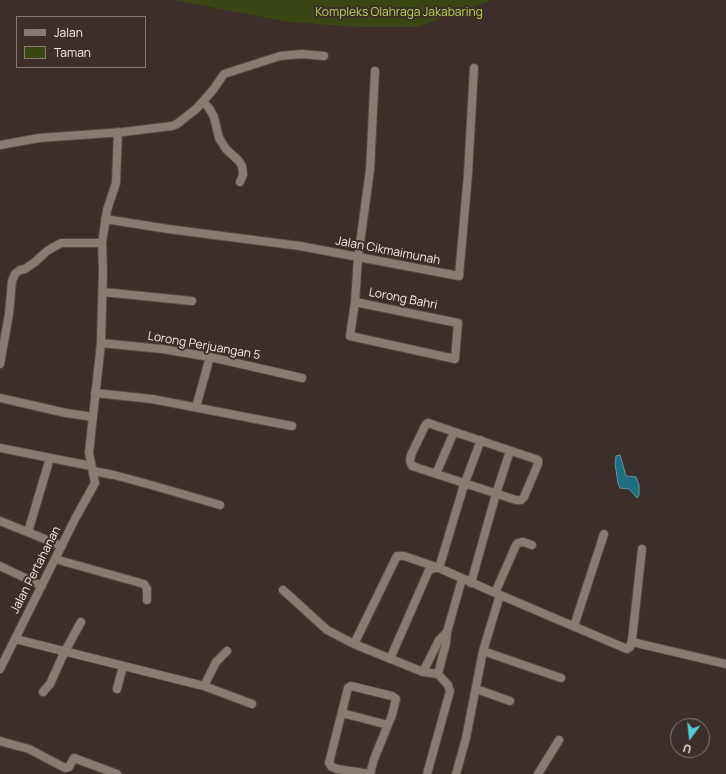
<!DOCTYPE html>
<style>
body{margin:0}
#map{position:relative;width:726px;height:774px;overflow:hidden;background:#3c2e28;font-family:Manrope,sans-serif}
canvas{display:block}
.legend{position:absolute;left:16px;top:16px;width:130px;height:52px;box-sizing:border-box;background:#3c2e28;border:1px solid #867a75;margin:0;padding:5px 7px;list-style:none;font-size:12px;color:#f6ede9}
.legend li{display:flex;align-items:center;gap:8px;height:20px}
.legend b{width:20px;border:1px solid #867a75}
.north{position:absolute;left:670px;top:718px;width:40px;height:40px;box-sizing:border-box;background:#3c2e28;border:1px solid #867a75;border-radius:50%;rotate:195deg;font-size:11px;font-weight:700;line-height:16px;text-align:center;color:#f6ede9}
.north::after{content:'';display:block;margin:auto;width:14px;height:18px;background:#52cbd8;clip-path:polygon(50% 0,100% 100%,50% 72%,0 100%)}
</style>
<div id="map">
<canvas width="726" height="774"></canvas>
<ul class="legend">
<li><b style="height:5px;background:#8b7a73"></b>Jalan</li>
<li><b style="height:11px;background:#3a4714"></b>Taman</li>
</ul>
<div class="north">U</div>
</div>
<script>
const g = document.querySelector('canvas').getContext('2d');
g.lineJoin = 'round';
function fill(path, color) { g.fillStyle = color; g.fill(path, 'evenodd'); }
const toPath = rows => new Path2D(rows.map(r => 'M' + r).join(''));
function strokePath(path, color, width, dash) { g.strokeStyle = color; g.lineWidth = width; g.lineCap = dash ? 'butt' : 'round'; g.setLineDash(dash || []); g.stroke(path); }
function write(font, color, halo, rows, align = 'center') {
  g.font = font + ' Manrope,sans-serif'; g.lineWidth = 4; g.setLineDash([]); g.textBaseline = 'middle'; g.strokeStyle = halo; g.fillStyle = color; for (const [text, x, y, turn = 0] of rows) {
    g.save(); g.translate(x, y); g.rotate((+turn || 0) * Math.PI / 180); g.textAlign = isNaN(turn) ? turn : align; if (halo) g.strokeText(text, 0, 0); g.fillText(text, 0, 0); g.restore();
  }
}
const green = toPath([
 [174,0,492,0,417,27,357,27,289,22]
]);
const water = toPath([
 [620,455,626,476,636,477,639,485,639,495,637,498,629,489,620,488,618,483,615,464,616,456,620,455]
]);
const street = toPath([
 [203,102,209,108,214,117,219,138,226,149,239,161,242,166,243,175,240,182],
 [0,145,39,138,123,132,172,126,177,124,196,109,213,90,224,74,280,56,302,54,324,56],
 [105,219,168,229,300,246,459,276,468,174,474,68],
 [103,292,192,301],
 [355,302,458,323,455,359,350,336,355,302],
 [355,302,358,258,370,170,375,71],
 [101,343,162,349,210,357,302,378],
 [0,364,9,314,12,281,15,274,20,270,25,269,35,262,47,251,61,243,102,243],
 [95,393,152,399,292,426],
 [0,398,66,413,93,417],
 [196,407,210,357],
 [428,423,538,460,538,464,524,497,521,500,516,500,412,466,410,461,411,455,426,424,428,423],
 [0,448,91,466],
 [93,471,114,475,144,483,220,505],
 [436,474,454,432],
 [0,521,62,546],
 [28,532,50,458],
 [55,559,144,584,147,589,147,600],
 [0,566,42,586],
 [471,583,496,494,510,451],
 [283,590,327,630,354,644],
 [495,593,516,545,518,543,523,542,532,545],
 [574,626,604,534],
 [15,639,204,686,216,662,227,651],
 [632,642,726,664],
 [483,651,561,678],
 [390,659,429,570,434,568,439,568,500,595,627,649,630,647,632,640,642,549],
 [0,669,75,519,95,483,89,453,101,343,103,271,102,243,107,210,116,183,118,132],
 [423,672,439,640,447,632],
 [438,674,423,672,354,644,397,556,404,556,439,568,464,485,481,440],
 [204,686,252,704],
 [117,689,123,666],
 [476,689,510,701],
 [43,692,50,684,64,653,81,622],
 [342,713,388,725],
 [0,741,29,749,65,768,69,767,74,758,117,774],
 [370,774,374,759,392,715,396,699,392,696,351,686,348,688,329,763,332,767,337,769,370,774],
 [427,774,450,691,448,685,438,674,446,643,447,632,462,579],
 [456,774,466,738,483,651,500,595],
 [538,774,559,740]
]);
const parkNames = [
 ["Kompleks Olahraga Jakabaring",399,13]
];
const streetNames = [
 ["Jalan Cikmaimunah",388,251,11],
 ["Lorong Bahri",403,299,11],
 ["Lorong Perjuangan 5",204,346,10],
 ["Jalan Pertahanan",36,570,-63]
];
fill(green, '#3a4714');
fill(water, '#206d80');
strokePath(water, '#6093a0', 1);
strokePath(street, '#564a44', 10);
strokePath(street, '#8b7a73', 8);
write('12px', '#b5d654', '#3c2e28', parkNames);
write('12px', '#f6ede9', '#3c2e28', streetNames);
</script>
